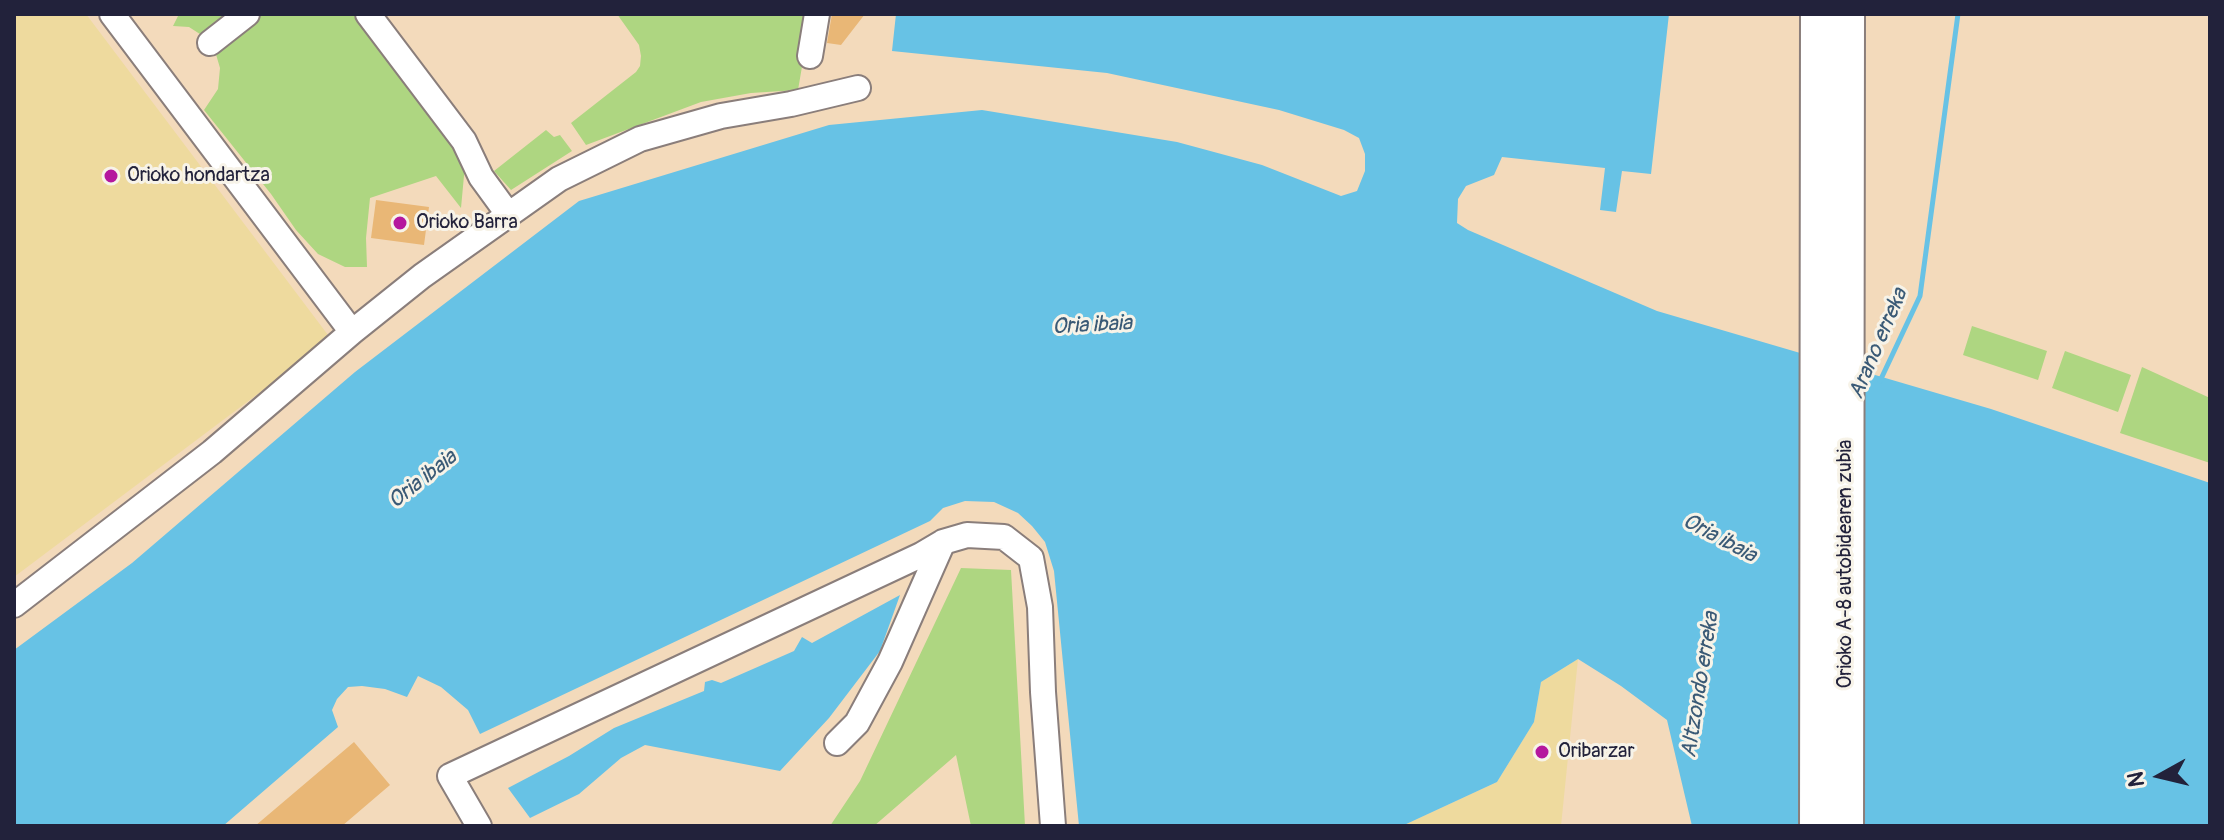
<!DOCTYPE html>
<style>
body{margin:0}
#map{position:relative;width:2224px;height:840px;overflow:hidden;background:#f3dabb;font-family:Pangolin,sans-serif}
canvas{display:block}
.frame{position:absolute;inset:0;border:16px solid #22223b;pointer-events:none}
.north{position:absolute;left:2120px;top:736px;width:80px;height:80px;-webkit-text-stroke:6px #f7f3e8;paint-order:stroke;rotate:262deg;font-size:22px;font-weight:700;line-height:32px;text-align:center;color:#22223b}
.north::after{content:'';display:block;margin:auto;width:28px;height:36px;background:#22223b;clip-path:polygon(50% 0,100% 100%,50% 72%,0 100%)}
</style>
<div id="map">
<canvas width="2224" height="840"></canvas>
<div class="frame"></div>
<div class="north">N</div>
</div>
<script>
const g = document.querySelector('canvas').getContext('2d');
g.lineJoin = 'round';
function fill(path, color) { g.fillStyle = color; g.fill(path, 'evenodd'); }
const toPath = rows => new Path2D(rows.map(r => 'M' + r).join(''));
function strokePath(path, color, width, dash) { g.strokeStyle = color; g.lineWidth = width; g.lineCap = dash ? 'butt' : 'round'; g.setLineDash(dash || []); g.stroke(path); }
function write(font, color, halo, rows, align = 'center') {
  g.font = font + ' Pangolin,sans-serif'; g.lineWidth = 6; g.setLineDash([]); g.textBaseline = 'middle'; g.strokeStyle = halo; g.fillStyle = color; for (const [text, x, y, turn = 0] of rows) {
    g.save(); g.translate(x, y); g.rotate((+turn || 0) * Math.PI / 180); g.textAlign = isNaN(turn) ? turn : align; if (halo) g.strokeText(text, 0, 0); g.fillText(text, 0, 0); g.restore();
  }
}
const green = toPath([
 [179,14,232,14,203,36,189,27,173,26],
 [262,14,363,14,452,129,465,165,461,208,436,176,370,198,366,238,367,267,345,267,318,254,296,230,271,194,204,110,218,89,220,68,215,51],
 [617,14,811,14,798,90,751,93,701,102,586,145,571,123,636,72,640,66,641,56,639,45],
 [546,130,554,137,560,135,572,151,511,190,494,171],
 [1972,326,2047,351,2038,380,1963,355],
 [2065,351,2131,375,2118,412,2052,388],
 [2142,367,2210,398,2210,463,2120,433],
 [961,568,1011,570,1025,826,971,826,956,755,874,826,830,826,860,781]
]);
const sand = toPath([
 [14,14,86,14,331,339,14,577],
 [1578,659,1561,826,1402,826,1497,782,1534,722,1541,682]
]);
const water = toPath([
 [896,14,1669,14,1651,174,1622,171,1616,212,1600,210,1605,168,1502,157,1494,175,1466,186,1458,199,1457,223,1468,230,1657,311,1991,409,2210,483,2210,826,1692,826,1667,720,1621,686,1578,659,1541,682,1534,722,1497,782,1402,826,1079,826,1054,571,1045,542,1032,526,1018,513,994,502,965,501,943,508,930,521,480,734,468,710,441,687,418,676,407,697,385,689,362,686,348,687,337,699,332,710,338,727,223,826,14,826,14,650,132,563,355,372,579,201,829,125,982,110,1177,142,1262,165,1341,196,1357,191,1365,171,1365,154,1359,138,1344,130,1279,110,1107,73,892,51],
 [900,595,880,651,829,718,780,771,645,745,621,758,579,794,530,818,508,788,569,756,614,728,704,691,705,682,712,680,721,683,794,651,802,637,812,643]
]);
const stream = toPath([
 [1880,381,1920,296,1958,14]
]);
const building = toPath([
 [832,14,865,14,841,45,827,43],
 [376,200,429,207,424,245,371,238],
 [354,742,390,785,342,826,255,826]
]);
const minor = toPath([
 [112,14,352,332],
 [368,14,464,141,481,177,508,214],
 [210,43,247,14],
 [810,56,817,14],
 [14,605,212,452,352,332,422,276,559,179,640,139,721,116,791,104,858,88],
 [837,743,857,723,890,662,943,542],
 [479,826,450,776,921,555,943,542,967,535,1004,537,1031,558,1040,607,1043,692,1053,826]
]);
const highway = toPath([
 [1818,826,1819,14],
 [1845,826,1846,14]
]);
const markers = [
 [111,176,8,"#b5179e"],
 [400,223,8,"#b5179e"],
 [1542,752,8,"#b5179e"]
];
const poiNames = [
 ["Orioko hondartza",127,176],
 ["Orioko Barra",416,223],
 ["Oribarzar",1558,752]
];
const streetNames = [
 ["Orioko A-8 autobidearen zubia",1846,564,-90]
];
const waterNames = [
 ["Oria ibaia",1092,326,-3],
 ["Arano erreka",1879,344,-67],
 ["Oria ibaia",423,480,-38],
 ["Oria ibaia",1719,539,28],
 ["Altzondo erreka",1701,685,-81]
];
fill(green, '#aed681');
fill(sand, '#eeda9e');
fill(water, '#67c2e5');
strokePath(stream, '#67c2e5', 5);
fill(building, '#e9b776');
strokePath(minor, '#8a7e7b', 28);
strokePath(highway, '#8a7e7b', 40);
strokePath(minor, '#fff', 24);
strokePath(highway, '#fff', 36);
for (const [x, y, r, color] of markers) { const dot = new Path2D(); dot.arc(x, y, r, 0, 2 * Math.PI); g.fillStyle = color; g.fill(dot); strokePath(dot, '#f7f3e8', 3); }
write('20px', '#22223b', '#f7f3e8', poiNames, 'left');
write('20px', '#22223b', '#f7f3e8', streetNames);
write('italic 22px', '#3a5a76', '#f7f3e8', waterNames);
</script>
